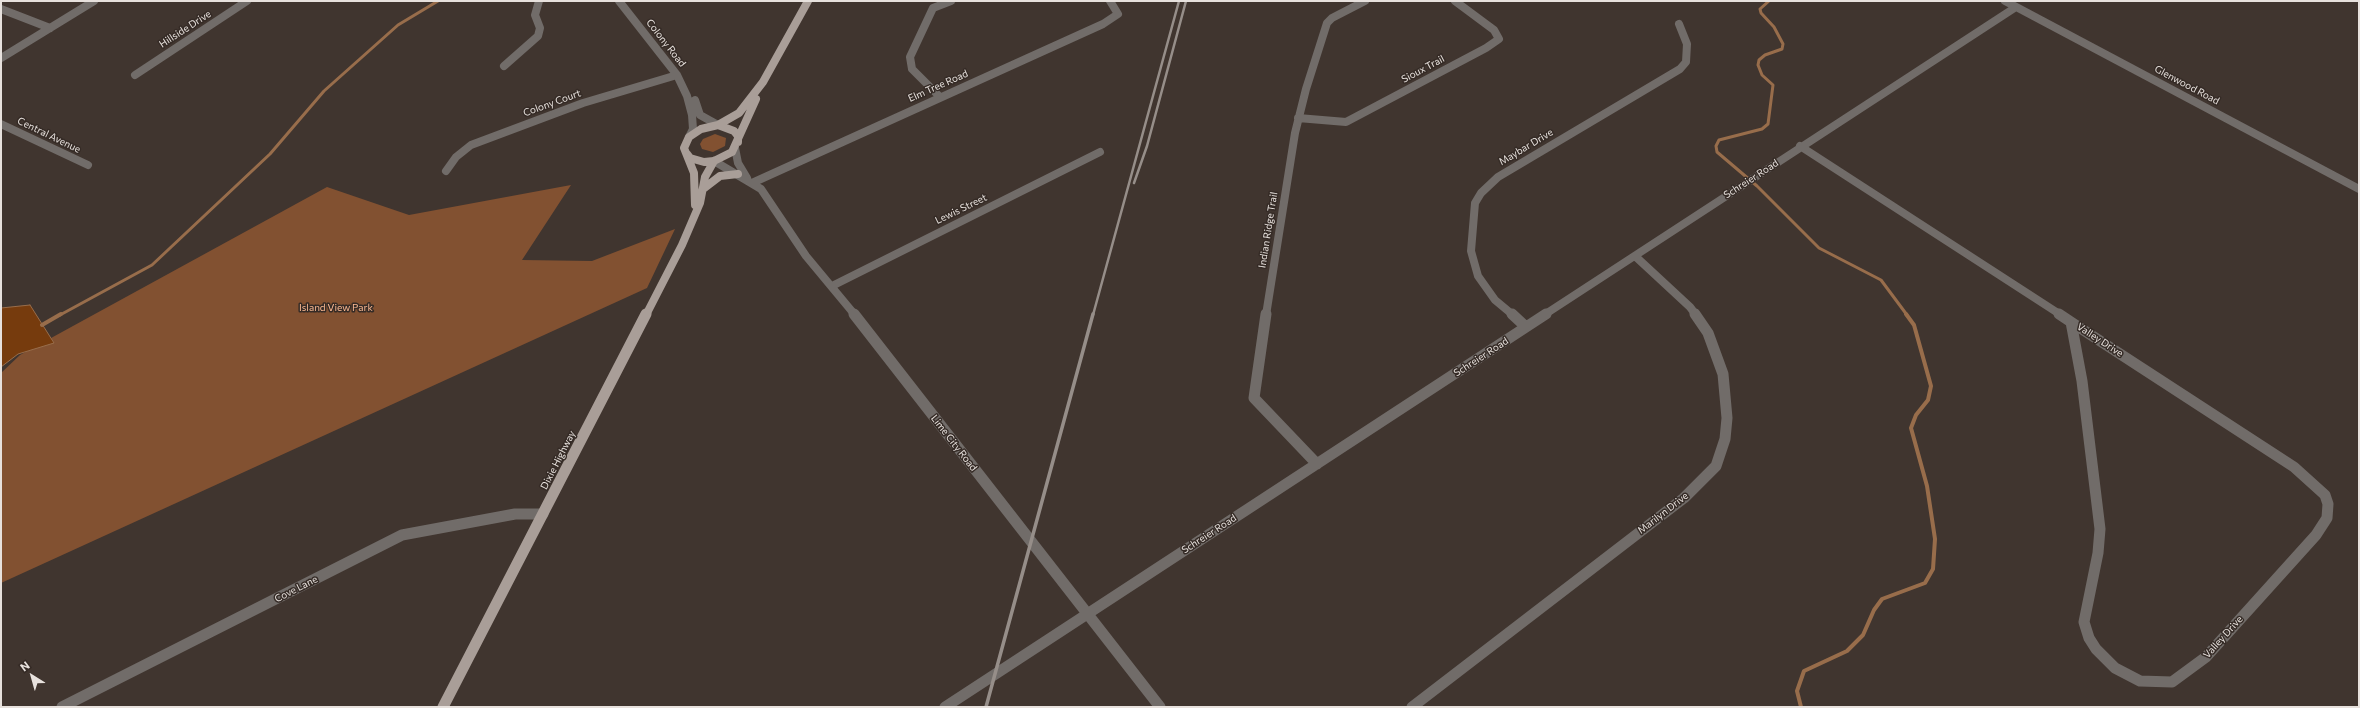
<!DOCTYPE html>
<style>
body{margin:0}
#map{position:relative;width:2360px;height:708px;overflow:hidden;background:#40352f;font-family:Commissioner,sans-serif}
canvas{display:block}
.frame{position:absolute;inset:0;border:2px solid #e7e1dd;pointer-events:none}
.north{position:absolute;left:12px;top:656px;width:40px;height:40px;-webkit-text-stroke:3px #352b26;paint-order:stroke;rotate:323deg;font-size:11px;font-weight:700;line-height:16px;text-align:center;color:#e7e1dd}
.north::after{content:'';display:block;margin:auto;width:14px;height:18px;background:#e7e1dd;clip-path:polygon(50% 0,100% 100%,50% 72%,0 100%)}
</style>
<div id="map">
<canvas width="2360" height="708"></canvas>
<div class="frame"></div>
<div class="north">N</div>
</div>
<script>
const g = document.querySelector('canvas').getContext('2d');
g.lineJoin = 'round';
function fill(path, color) { g.fillStyle = color; g.fill(path, 'evenodd'); }
const toPath = rows => new Path2D(rows.map(r => 'M' + r).join(''));
function strokePath(path, color, width, dash) { g.strokeStyle = color; g.lineWidth = width; g.lineCap = dash ? 'butt' : 'round'; g.setLineDash(dash || []); g.stroke(path); }
function write(font, color, halo, rows, align = 'center') {
  g.font = font + ' Commissioner,sans-serif'; g.lineWidth = 3; g.setLineDash([]); g.textBaseline = 'middle'; g.strokeStyle = halo; g.fillStyle = color; for (const [text, x, y, turn = 0] of rows) {
    g.save(); g.translate(x, y); g.rotate((+turn || 0) * Math.PI / 180); g.textAlign = isNaN(turn) ? turn : align; if (halo) g.strokeText(text, 0, 0); g.fillText(text, 0, 0); g.restore();
  }
}
const green = toPath([
 [715,134,726,138,725,146,713,152,702,149,700,144,703,139],
 [571,185,522,260,592,261,675,229,647,288,1,583,1,373,20,355,327,187,409,215]
]);
const water = toPath([
 [30,305,54,343,18,354,1,367,1,308,30,305]
]);
const streamFar1 = toPath([
 [1769,1,1760,9,1761,13,1774,27,1783,44,1782,49,1765,55,1759,60,1758,65,1762,75,1773,85,1768,124,1762,129,1719,140,1716,146,1717,152,1757,186,1819,248,1881,280,1907,315],
 [60,315,152,265,270,154,324,91,398,25,438,1]
]);
const stream = toPath([
 [42,325,61,314],
 [1801,707,1797,691,1804,671,1847,651,1863,635,1874,610,1882,599,1925,583,1933,569,1935,539,1927,486,1911,428,1916,415,1928,400,1931,386,1914,325,1906,314]
]);
const minorFar1 = toPath([
 [619,1,677,75,687,96,692,115,693,129,689,137],
 [2005,1,2359,189],
 [1,9,50,28],
 [1,58,94,1],
 [504,66,538,36,540,28,535,15,539,1],
 [135,75,247,1],
 [940,97,912,69,910,57,933,8,951,1],
 [695,100,700,115,718,125],
 [1298,118,1346,122,1486,48,1499,39,1494,30,1455,1],
 [1,124,88,165],
 [1800,146,2061,315],
 [735,148,738,163,747,178],
 [714,161,761,189,806,256,855,315],
 [446,171,456,157,471,145,583,103,677,75],
 [752,183,1103,24,1118,14,1110,1],
 [1635,256,1690,307,1696,315],
 [832,286,1100,152],
 [1266,315,1295,133,1306,89,1327,23,1332,18,1365,1],
 [1513,315,1495,300,1478,276,1471,251,1475,203,1481,193,1498,177,1680,69,1686,62,1687,44,1679,24],
 [1544,315,2016,7]
]);
const minor = toPath([
 [854,314,1160,707],
 [1266,314,1254,398,1317,464],
 [1512,314,1526,327],
 [2059,314,2071,322],
 [2071,322,2294,467,2325,495,2328,504,2327,518,2316,535,2206,657,2172,682,2140,681,2115,668,2096,649,2089,638,2084,622,2098,553,2100,529,2082,381,2071,322],
 [62,707,402,535,515,514,543,514],
 [945,707,1546,314],
 [1412,707,1684,498,1716,466,1725,439,1727,418,1723,374,1708,333,1695,314]
]);
const majorFar1 = toPath([
 [718,125,739,113,763,82,808,1],
 [687,154,690,158,704,162,714,161,732,152,756,99],
 [703,189,720,176,738,174],
 [695,205,694,173,684,148,689,137,701,129,718,125,734,131,738,136,738,142],
 [646,315,682,245,700,203,705,177,714,161]
]);
const major = toPath([
 [443,707,646,314]
]);
const railFar1 = toPath([
 [1134,183,1147,146,1186,1],
 [1093,315,1179,1]
]);
const rail = toPath([
 [986,707,1093,314]
]);
const streetNames = [
 ["Hillside Drive",185,29,-33],
 ["Colony Road",666,43,52],
 ["Sioux Trail",1423,69,-28],
 ["Glenwood Road",2187,85,28],
 ["Elm Tree Road",938,86,-24],
 ["Colony Court",552,103,-20],
 ["Central Avenue",49,135,26],
 ["Maybar Drive",1526,147,-31],
 ["Schreier Road",1751,179,-33],
 ["Lewis Street",961,209,-26],
 ["Indian Ridge Trail",1268,230,-81],
 ["Valley Drive",2100,340,33],
 ["Schreier Road",1481,357,-33],
 ["Lime City Road",954,443,52],
 ["Dixie Highway",558,460,-63],
 ["Marilyn Drive",1663,513,-38],
 ["Schreier Road",1209,534,-33],
 ["Cove Lane",296,589,-27],
 ["Valley Drive",2223,637,-48]
];
const parkNames = [
 ["Island View Park",336,308]
];
fill(green, '#825131');
fill(water, '#763b0d');
strokePath(water, '#986d4b', 1);
strokePath(streamFar1, '#986d4b', 3);
strokePath(stream, '#986d4b', 4);
strokePath(minorFar1, '#716c69', 8);
strokePath(minor, '#716c69', 11);
strokePath(majorFar1, '#a99e98', 8);
strokePath(major, '#a99e98', 11);
strokePath(railFar1, '#968e89', 2.5);
strokePath(rail, '#968e89', 3.5);
write('10px', '#e7e1dd', '#352b26', streetNames);
write('10px', '#fbb992', '#352b26', parkNames);
</script>
